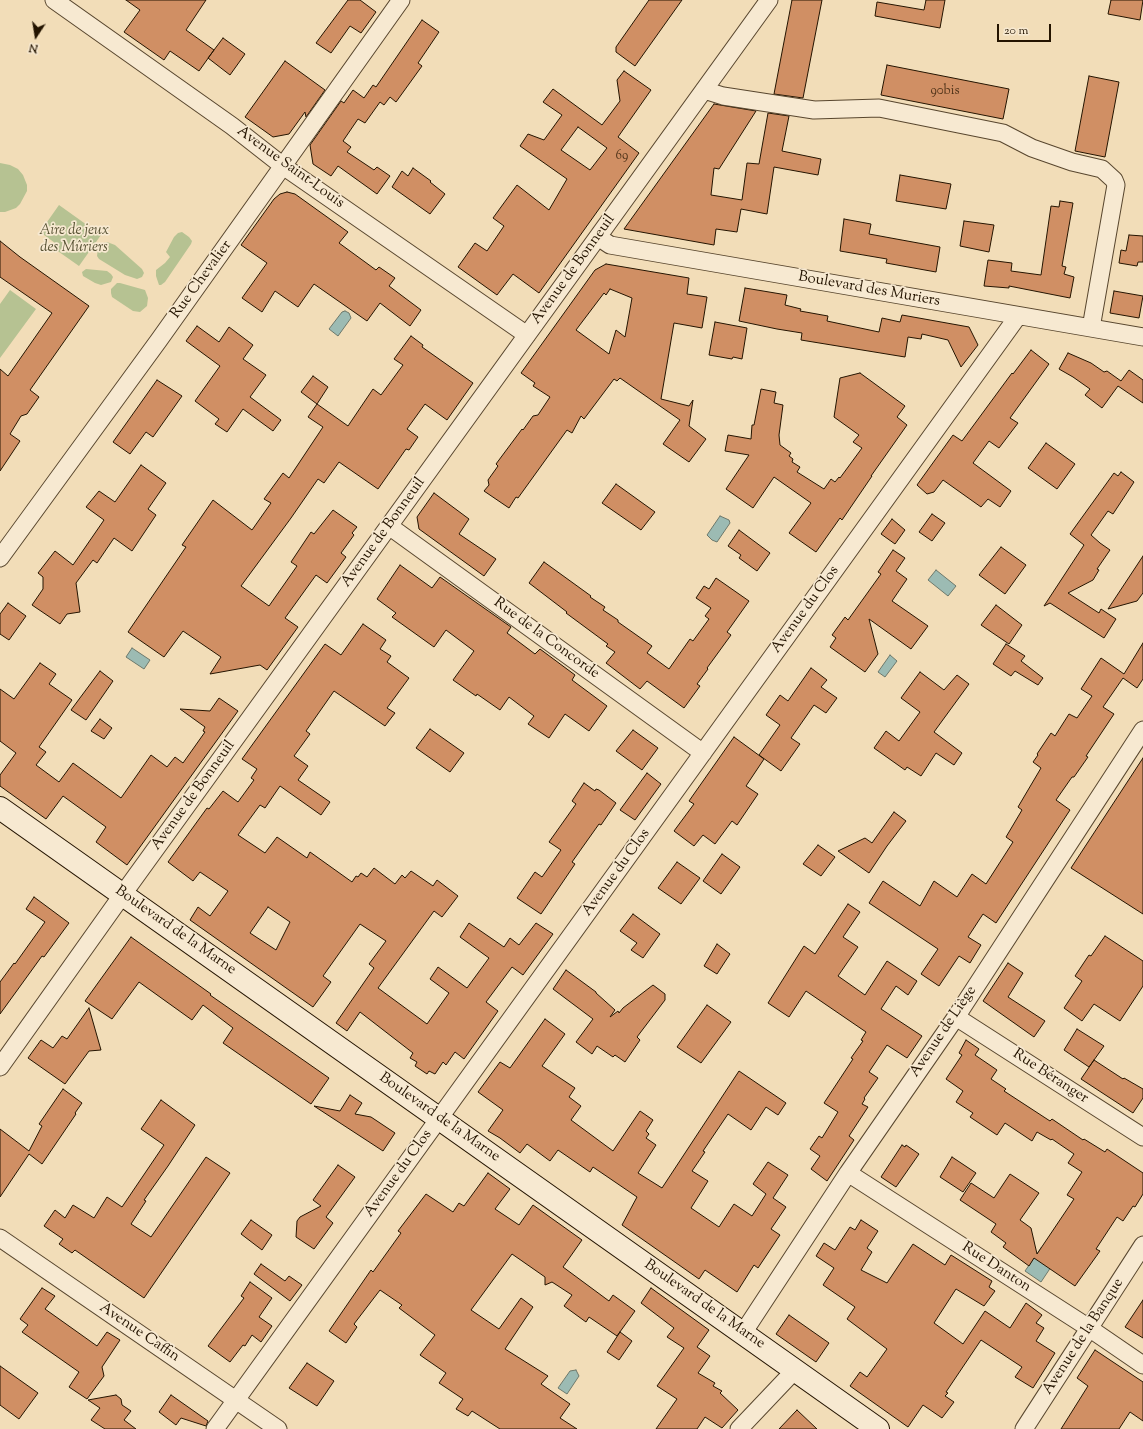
<!DOCTYPE html>
<meta charset="utf-8">
<style>
body{margin:0}
#map{position:relative;width:1143px;height:1429px;overflow:hidden;background:#f2ddb8;font-family:"Sorts Mill Goudy",serif}
canvas{display:block}
.north{position:absolute;left:16px;top:16px;width:40px;height:40px;-webkit-text-stroke:3px #f7e9d1;paint-order:stroke;rotate:192deg;font-size:11px;font-weight:700;line-height:16px;text-align:center;color:#241400}
.north::after{content:'';display:block;margin:auto;width:14px;height:18px;background:#241400;clip-path:polygon(50% 0,100% 100%,50% 72%,0 100%)}
.scale{position:absolute;left:997px;top:24px;width:54px;height:18px;box-sizing:border-box;border:2px solid #241400;border-top:0;padding-left:5px;font-size:12px;line-height:14px;white-space:nowrap;color:#241400;-webkit-text-stroke:3px #f7e9d1;paint-order:stroke}
</style>
<div id="map">
<canvas width="1143" height="1429"></canvas>
<div class="north">N</div>
<div class="scale">20 m</div>
</div>
<script>
const g = document.querySelector('canvas').getContext('2d');
g.lineJoin = 'round';
function fill(path, color) { g.fillStyle = color; g.fill(path, 'evenodd'); }
const toPath = rows => new Path2D(rows.map(r => 'M' + r).join(''));
function strokePath(path, color, width, dash) { g.strokeStyle = color; g.lineWidth = width; g.lineCap = dash ? 'butt' : 'round'; g.setLineDash(dash || []); g.stroke(path); }
function write(font, color, halo, rows, align = 'center') {
  g.font = font + ' "Sorts Mill Goudy",serif'; g.lineWidth = 3.5; g.setLineDash([]); g.textBaseline = 'middle'; g.strokeStyle = halo; g.fillStyle = color; for (const [text, x, y, turn = 0] of rows) {
    g.save(); g.translate(x, y); g.rotate((+turn || 0) * Math.PI / 180); g.textAlign = isNaN(turn) ? turn : align; if (halo) g.strokeText(text, 0, 0); g.fillText(text, 0, 0); g.restore();
  }
}
const green = toPath([
 [0,163,10,165,18,169,23,175,27,185,27,191,20,204,16,208,5,212,0,212],
 [59,205,101,235,79,266,52,247,55,243,40,232],
 [182,232,189,237,192,241,191,244,165,282,161,285,159,285,156,276,156,270,165,263,170,257,166,252,174,237,178,233],
 [107,242,115,245,142,269,144,273,142,277,137,279,125,275,99,259,97,256,98,248,103,243],
 [86,269,107,271,111,274,113,277,111,282,101,285,95,283,83,276,82,272],
 [117,283,120,283,145,290,148,298,147,306,140,312,133,311,112,297,111,293,111,289],
 [10,290,36,309,0,358,0,304]
]);
const water = toPath([
 [345,311,349,313,351,318,338,336,329,329,342,312,345,311],
 [720,516,729,520,730,523,717,542,712,540,707,535,720,516],
 [936,570,956,586,948,596,928,580,936,570],
 [132,648,150,660,144,669,126,657,132,648],
 [890,655,897,661,885,677,878,672,890,655],
 [1041,1248,1057,1258,1041,1282,1025,1271,1041,1248],
 [576,1370,579,1376,567,1394,558,1388,570,1371,576,1370]
]);
const building = toPath([
 [126,0,206,0,186,30,214,50,199,71,170,51,164,60,124,32,140,10,126,0],
 [348,0,360,0,376,12,361,33,350,26,331,53,316,43,348,0],
 [649,0,682,0,635,66,616,52,616,47,649,0],
 [792,0,822,0,803,98,774,94,792,0],
 [926,0,945,0,940,28,875,16,877,2,924,10,926,0],
 [1111,0,1143,0,1140,20,1108,14,1111,0],
 [422,20,439,32,418,63,422,66,396,102,390,97,384,105,380,102,365,123,358,119,343,141,351,147,347,152,374,170,377,167,390,176,377,194,338,166,331,176,313,164,310,145,341,101,344,103,353,90,364,98,373,85,376,87,422,20],
 [223,38,245,54,230,75,208,58,223,38],
 [285,61,325,90,306,117,305,112,289,134,273,137,245,117,285,61],
 [887,65,1009,89,1003,119,881,95,887,65],
 [624,71,651,90,618,137,639,153,539,293,513,274,497,295,458,267,475,243,487,251,504,226,493,218,517,185,549,210,567,179,520,146,528,134,544,140,562,115,543,102,553,89,602,125,620,101,617,80,624,71],
 [578,127,607,148,590,170,561,150,578,127],
 [1089,76,1119,82,1105,157,1075,151,1089,76],
 [714,104,756,111,719,169,714,168,711,195,742,200,747,163,759,164,768,113,789,116,782,151,821,159,818,175,774,167,767,214,741,209,737,232,716,229,714,245,624,229,714,104],
 [413,168,431,181,430,182,445,194,430,214,392,187,402,171,408,176,413,168],
 [900,175,951,184,946,209,896,201,900,175],
 [287,192,295,194,348,232,339,243,376,270,379,267,395,278,389,286,421,310,410,326,380,303,367,321,314,284,298,307,275,291,262,312,242,298,267,263,241,245,274,199,280,194,287,192],
 [1060,201,1073,203,1062,266,1066,267,1064,274,1074,277,1070,298,1009,286,1009,288,984,286,988,260,1012,263,1011,271,1041,275,1051,206,1059,207,1060,201],
 [844,219,871,224,869,234,940,247,936,272,886,263,887,259,840,251,844,219],
 [964,221,994,225,989,252,960,246,964,221],
 [1129,235,1143,236,1143,262,1138,262,1137,266,1119,263,1121,250,1126,251,1129,235],
 [0,241,20,257,89,306,30,390,39,397,27,414,21,416,10,434,20,441,0,471,0,369,8,376,52,313,0,277,0,241],
 [606,264,689,278,687,294,707,297,702,328,674,323,661,399,689,406,693,400,689,426,706,439,689,462,663,444,680,420,620,378,617,381,614,379,584,419,581,416,572,433,567,430,518,498,516,497,509,508,484,491,489,485,488,480,498,466,496,464,522,429,523,430,533,416,538,415,550,397,533,386,535,383,521,373,595,270,606,264],
 [610,289,632,298,625,337,616,330,609,354,576,330,604,293,606,295,610,289],
 [745,288,787,295,785,305,801,309,800,311,828,316,827,321,879,332,882,318,900,322,902,315,969,327,978,345,961,367,948,340,922,334,921,339,908,337,905,357,801,340,802,333,777,329,739,321,745,288],
 [1114,291,1143,296,1139,318,1110,313,1114,291],
 [715,322,747,328,742,359,733,357,732,359,709,355,715,322],
 [197,326,219,342,229,327,253,345,243,359,266,375,250,397,281,420,273,431,243,409,227,432,215,424,219,419,195,401,220,366,186,341,197,326],
 [411,336,423,345,422,347,473,383,447,420,425,404,407,429,418,437,409,450,406,449,378,489,339,462,324,483,318,479,291,518,241,586,269,606,297,566,291,562,311,532,314,534,333,510,357,527,352,533,354,535,341,553,346,557,327,583,316,575,285,618,298,627,267,670,260,665,210,674,221,657,183,631,164,657,128,632,186,547,182,545,213,500,252,530,271,503,264,499,283,473,289,478,323,427,308,417,317,404,348,426,373,389,381,395,403,365,394,359,411,336],
 [1031,350,1049,364,1010,418,1018,423,999,448,989,441,973,463,1011,491,1000,507,988,499,981,507,943,480,934,492,927,494,917,485,953,435,962,441,1012,373,1013,374,1031,350],
 [1068,353,1091,363,1104,372,1107,371,1121,381,1129,370,1143,380,1143,403,1118,386,1102,408,1085,395,1090,389,1073,377,1059,369,1068,353],
 [860,373,905,406,897,417,907,425,871,476,872,476,842,520,840,518,816,552,789,533,811,503,774,477,753,508,726,489,749,455,725,451,728,435,751,439,752,425,754,425,761,389,776,392,774,403,783,405,779,435,780,445,791,453,789,456,793,459,792,462,800,467,797,472,824,489,831,479,835,482,839,477,840,478,862,448,853,442,859,435,834,417,840,378,860,373],
 [313,376,328,387,317,404,301,392,313,376],
 [157,380,182,396,153,437,146,432,130,454,113,442,157,380],
 [1046,443,1075,464,1057,489,1028,468,1046,443],
 [141,465,166,483,148,509,156,515,132,551,114,538,97,563,93,560,76,583,80,612,67,614,60,624,32,605,43,589,43,577,38,573,55,551,73,565,104,520,86,507,99,491,115,502,141,465],
 [1121,472,1134,482,1113,514,1108,511,1091,535,1100,543,1110,550,1097,569,1099,570,1093,580,1068,593,1099,613,1101,609,1116,619,1104,638,1050,603,1044,606,1084,545,1070,534,1114,473,1118,476,1121,472],
 [616,484,655,512,641,530,602,503,616,484],
 [434,493,469,519,459,534,496,559,484,576,419,529,417,517,434,493],
 [932,514,945,523,932,541,919,532,932,514],
 [892,519,905,530,895,544,881,534,892,519],
 [739,530,770,553,757,571,739,558,741,555,728,546,739,530],
 [1001,547,1026,565,1005,594,979,575,1001,547],
 [893,550,905,558,896,571,907,579,892,601,928,626,911,649,869,619,878,654,865,672,830,647,836,638,832,635,845,617,848,620,881,574,878,572,893,550],
 [1143,556,1143,593,1137,601,1108,609,1143,556],
 [544,562,591,596,590,597,605,607,603,610,618,620,618,622,652,646,647,653,669,669,690,639,693,641,709,619,705,616,711,608,696,598,704,586,709,589,716,578,749,601,727,632,731,635,707,668,708,669,697,684,700,686,684,708,647,681,640,689,606,663,615,652,606,646,608,644,566,613,567,612,529,583,544,562],
 [400,565,432,588,440,577,511,627,507,633,535,654,540,649,575,675,572,680,607,706,589,731,565,714,549,738,528,724,534,716,509,697,500,710,477,694,476,696,453,680,474,651,446,630,434,647,392,617,396,613,377,599,400,565],
 [8,603,26,616,9,640,0,634,0,614,8,603],
 [996,605,1022,625,1009,644,981,625,996,605],
 [363,624,386,640,380,649,391,656,387,662,409,678,387,708,395,713,385,726,334,691,306,731,310,734,294,756,308,766,298,780,330,802,321,815,280,786,265,808,260,805,238,835,265,853,277,837,307,858,310,852,352,882,356,876,358,877,361,873,367,877,374,868,395,884,402,875,405,878,411,871,433,886,437,880,458,896,442,917,434,911,378,988,427,1024,449,993,430,979,438,967,467,988,489,958,460,937,469,923,504,947,510,938,519,945,536,923,553,934,523,975,512,967,486,1002,498,1011,464,1059,455,1052,446,1065,443,1062,435,1074,429,1071,427,1074,415,1066,417,1062,410,1058,413,1053,360,1012,347,1031,336,1023,374,968,369,964,386,941,360,924,323,976,331,982,313,1007,190,920,198,907,210,916,228,891,200,872,193,881,168,862,207,808,209,809,223,791,238,802,254,780,251,778,257,769,242,759,325,644,341,655,363,624],
 [268,907,290,922,276,950,250,933,268,907],
 [1143,643,1143,679,1137,688,1123,678,1103,707,1114,714,1086,756,1088,757,1074,777,1072,777,1056,800,1070,810,996,923,983,914,968,937,981,945,970,963,959,956,939,986,921,974,938,949,869,903,883,881,920,906,934,881,957,897,972,874,986,884,1013,842,1006,837,1022,810,1018,807,1041,768,1033,762,1038,755,1037,754,1051,733,1055,736,1069,714,1077,718,1092,696,1081,689,1101,658,1124,674,1143,643],
 [1006,644,1025,656,1021,661,1043,678,1038,685,1015,671,1011,676,993,664,1006,644],
 [40,663,56,674,49,684,72,700,39,747,46,752,36,765,59,782,73,763,121,798,151,755,167,767,175,757,183,763,205,732,203,731,205,727,180,709,210,711,219,698,238,711,127,865,96,842,106,827,63,796,46,819,0,786,0,775,16,753,0,741,0,689,14,699,40,663],
 [811,668,827,680,821,687,837,698,826,713,814,705,791,738,800,744,781,771,759,755,780,725,766,715,780,695,788,701,811,668],
 [100,671,113,681,86,720,71,710,100,671],
 [920,672,944,690,957,675,969,684,934,732,962,753,954,765,936,753,921,776,907,767,905,770,874,748,886,731,899,741,920,712,901,698,920,672],
 [100,719,112,728,104,739,91,731,100,719],
 [430,729,464,753,450,772,416,748,430,729],
 [633,730,658,748,642,770,616,751,633,730],
 [734,737,764,759,746,786,758,794,737,825,732,821,715,844,703,835,694,846,674,831,694,804,689,801,734,737],
 [1143,758,1143,914,1071,868,1143,758],
 [647,773,661,784,635,820,620,810,647,773],
 [584,783,595,791,596,789,599,790,616,803,601,825,599,824,572,862,575,864,541,914,517,898,535,872,542,877,561,850,549,842,576,804,572,801,584,783],
 [894,812,906,821,887,846,869,873,838,851,865,838,872,843,894,812],
 [818,845,835,857,821,876,803,864,818,845],
 [722,854,740,867,721,894,703,881,722,854],
 [677,862,700,878,681,904,658,888,677,862],
 [34,897,69,923,44,957,42,956,0,1014,0,982,14,963,15,964,45,922,26,909,34,897],
 [848,904,860,912,843,937,858,947,838,976,865,995,887,961,917,981,908,995,896,986,881,1009,922,1036,907,1058,887,1045,869,1072,878,1078,864,1098,865,1099,862,1104,868,1107,849,1136,854,1140,827,1181,811,1169,820,1156,810,1149,819,1136,822,1138,838,1112,824,1103,853,1059,851,1058,863,1041,861,1040,866,1032,806,991,789,1017,768,1003,804,946,815,954,848,904],
 [633,914,660,934,643,958,631,950,637,943,620,931,633,914],
 [1105,936,1143,961,1143,986,1120,1021,1094,1004,1082,1021,1064,1008,1082,981,1075,976,1089,955,1091,956,1105,936],
 [131,937,211,994,210,995,329,1078,311,1104,223,1043,233,1028,203,1005,192,1020,139,982,112,1019,85,1001,131,937],
 [717,944,730,954,717,974,704,966,717,944],
 [1008,963,1023,973,1008,997,1045,1021,1034,1037,983,1001,1008,963],
 [566,970,596,992,596,993,615,1010,610,1017,618,1011,619,1013,623,1008,653,985,665,994,665,1000,637,1037,640,1040,625,1062,615,1055,613,1057,597,1046,592,1054,576,1042,593,1019,553,989,566,970],
 [707,1005,731,1022,701,1063,677,1047,707,1005],
 [89,1008,101,1050,89,1051,65,1084,28,1058,41,1040,53,1048,62,1036,67,1039,89,1008],
 [545,1019,565,1034,542,1066,575,1088,569,1097,581,1106,571,1120,613,1151,640,1111,653,1120,646,1131,649,1134,646,1138,656,1145,638,1173,662,1188,739,1071,786,1103,778,1115,766,1107,751,1130,728,1114,703,1151,705,1152,692,1171,708,1181,691,1208,719,1227,734,1204,752,1216,766,1194,753,1184,768,1162,788,1175,773,1198,786,1207,771,1229,780,1235,758,1268,754,1265,737,1292,705,1270,699,1279,622,1225,637,1197,593,1167,590,1172,558,1150,550,1161,527,1144,520,1153,500,1138,488,1131,503,1110,478,1092,500,1062,510,1068,545,1019],
 [1077,1029,1104,1046,1089,1067,1064,1050,1077,1029],
 [966,1040,979,1049,975,1055,997,1070,991,1079,1006,1089,1004,1091,1050,1121,1052,1119,1083,1140,1084,1139,1105,1152,1107,1149,1143,1173,1143,1194,1135,1207,1133,1206,1123,1221,1117,1217,1096,1249,1100,1251,1075,1286,1034,1258,1029,1266,1003,1247,1006,1243,991,1232,996,1224,960,1200,971,1183,994,1198,1010,1174,1039,1193,1020,1220,1031,1228,1037,1254,1074,1199,1067,1195,1082,1172,1068,1163,1074,1154,1052,1139,1051,1140,1037,1132,1032,1141,1005,1123,997,1135,970,1117,973,1113,956,1102,963,1091,946,1079,962,1055,959,1053,966,1040],
 [1094,1060,1123,1079,1124,1078,1143,1089,1143,1098,1133,1113,1081,1079,1094,1060],
 [63,1089,82,1103,75,1113,76,1114,42,1164,29,1154,0,1197,0,1129,29,1151,42,1126,39,1124,63,1089],
 [350,1095,362,1103,355,1114,371,1117,395,1133,383,1151,314,1106,340,1111,350,1095],
 [161,1100,195,1125,168,1166,144,1200,146,1201,131,1224,151,1237,206,1157,230,1173,144,1298,75,1250,72,1253,59,1244,63,1239,44,1226,55,1210,65,1218,73,1205,94,1218,107,1197,122,1207,164,1145,141,1129,161,1100],
 [902,1145,905,1147,906,1145,919,1154,896,1187,881,1177,902,1145],
 [952,1157,976,1173,963,1192,940,1177,952,1157],
 [338,1165,355,1177,326,1217,333,1223,314,1249,296,1237,297,1221,300,1217,321,1206,313,1200,338,1165],
 [488,1173,510,1189,495,1209,519,1225,533,1205,582,1240,563,1267,609,1301,613,1295,635,1311,617,1336,589,1317,586,1322,564,1306,572,1295,552,1282,545,1285,545,1277,512,1254,471,1310,499,1329,521,1298,533,1307,505,1349,548,1376,541,1384,570,1404,560,1418,577,1429,500,1429,472,1411,468,1416,456,1409,463,1399,439,1383,446,1373,420,1355,435,1335,399,1308,402,1305,380,1290,354,1324,357,1327,346,1343,329,1331,371,1270,373,1272,391,1247,401,1233,398,1231,426,1194,453,1212,459,1203,464,1206,488,1173],
 [251,1220,272,1235,262,1250,241,1234,251,1220],
 [861,1220,878,1231,867,1248,872,1252,861,1270,887,1283,913,1244,945,1265,951,1255,992,1281,989,1287,995,1291,984,1306,956,1289,934,1323,963,1344,985,1311,1010,1328,1026,1303,1042,1315,1036,1323,1044,1328,1036,1341,1055,1353,1033,1388,1015,1377,1022,1367,981,1340,946,1392,948,1393,945,1396,954,1402,942,1418,923,1405,908,1427,850,1386,860,1372,867,1377,887,1349,847,1319,855,1307,823,1285,834,1268,816,1256,824,1243,835,1250,850,1227,855,1230,861,1220],
 [261,1264,285,1281,289,1276,302,1285,290,1301,254,1274,261,1264],
 [250,1282,272,1298,259,1317,272,1326,261,1342,252,1335,245,1346,243,1345,230,1362,208,1346,244,1298,241,1296,250,1282],
 [42,1288,55,1296,45,1309,97,1346,107,1332,120,1340,102,1367,104,1376,87,1399,69,1387,79,1372,22,1332,28,1325,20,1319,42,1288],
 [651,1288,709,1330,697,1347,710,1356,698,1373,715,1383,713,1386,722,1391,720,1393,738,1410,722,1428,705,1417,697,1429,656,1429,677,1399,657,1386,684,1348,667,1337,674,1328,641,1303,651,1288],
 [1143,1300,1143,1338,1125,1327,1143,1300],
 [789,1315,829,1343,816,1362,776,1334,789,1315],
 [620,1332,632,1341,619,1360,607,1352,620,1332],
 [1095,1350,1143,1382,1143,1421,1130,1412,1119,1429,1061,1429,1088,1386,1077,1378,1095,1350],
 [307,1363,334,1381,317,1406,289,1388,307,1363],
 [0,1366,38,1393,19,1419,0,1405,0,1366],
 [116,1395,121,1399,122,1405,131,1411,124,1420,136,1429,105,1429,91,1420,100,1408,88,1400,116,1395],
 [171,1395,208,1421,206,1426,181,1418,176,1425,159,1412,171,1395],
 [797,1410,817,1429,779,1429,797,1410]
]);
const street = toPath([
 [54,0,232,126,283,166,527,335],
 [704,90,723,96,814,110,879,108,1003,133,1032,148,1072,162,1102,169,1114,180,1116,185,1091,328],
 [598,237,610,245,1143,337],
 [389,526,703,753],
 [0,558,159,340,401,0],
 [956,1017,1143,1137],
 [0,1067,123,894,769,0],
 [848,1173,1089,1328,1143,1365],
 [0,1238,278,1429],
 [743,1333,848,1173,956,1017,1143,730],
 [215,1429,1018,316],
 [739,1429,795,1370],
 [1024,1429,1143,1245]
]);
const secondary = toPath([
 [0,808,878,1429]
]);
const numberNames = [
 ["90bis",945,92],
 ["69",622,157]
];
const streetNames = [
 ["Avenue Saint-Louis",290,168,36],
 ["Avenue de Bonneuil",574,270,-54],
 ["Rue Chevalier",202,280,-54],
 ["Boulevard des Muriers",869,290,10],
 ["Avenue de Bonneuil",384,533,-54],
 ["Avenue du Clos",806,610,-54],
 ["Rue de la Concorde",546,639,36],
 ["Avenue de Bonneuil",194,796,-54],
 ["Avenue du Clos",617,873,-54],
 ["Boulevard de la Marne",175,931,35],
 ["Avenue de Liège",944,1032,-56],
 ["Rue Béranger",1050,1077,33],
 ["Boulevard de la Marne",439,1118,35],
 ["Avenue du Clos",399,1174,-54],
 ["Rue Danton",996,1268,33],
 ["Boulevard de la Marne",704,1305,35],
 ["Avenue Caffin",139,1333,34],
 ["Avenue de la Banque",1084,1337,-57]
];
const parkNames = [
 ["Aire de jeux",74,231],
 ["des Mûriers",74,248]
];
fill(green, '#b6c292');
fill(water, '#9cbbb3');
strokePath(water, '#6c786b', 1);
fill(building, '#d08f64');
strokePath(building, '#241400', 1);
strokePath(street, '#58462e', 19);
strokePath(secondary, '#241400', 24);
strokePath(street, '#f7e9d1', 17);
strokePath(secondary, '#f7e9d1', 22);
write('13px', '#4f3319', null, numberNames);
write('15px', '#241400', '#f7e9d1', streetNames);
write('italic 15px', '#575133', '#f7e9d1', parkNames);
</script>
